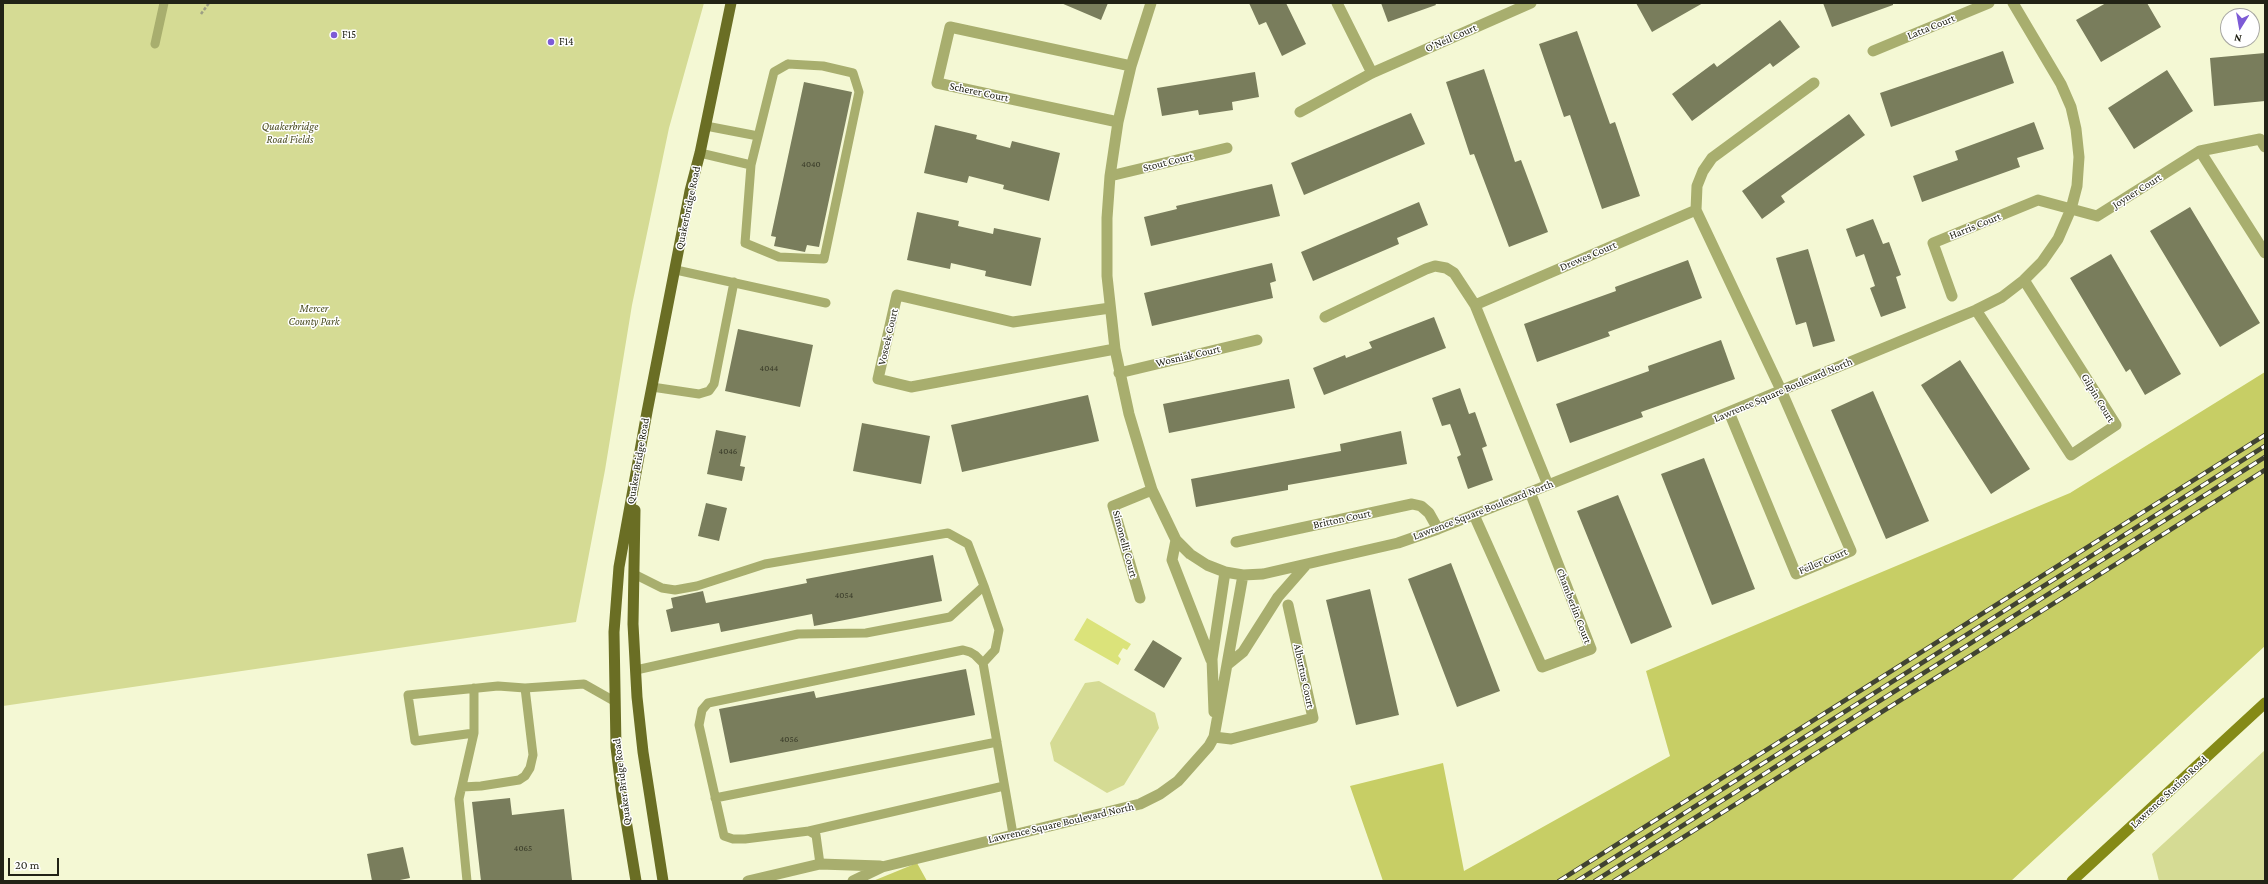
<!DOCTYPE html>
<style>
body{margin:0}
#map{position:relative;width:2268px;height:884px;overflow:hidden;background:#f4f8d4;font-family:"Crimson Pro",serif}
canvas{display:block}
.frame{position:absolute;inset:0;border:4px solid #222316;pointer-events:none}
.north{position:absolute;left:2220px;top:8px;width:40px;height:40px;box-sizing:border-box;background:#fff;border:1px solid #a7a7a2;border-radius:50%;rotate:191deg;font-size:11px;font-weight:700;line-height:16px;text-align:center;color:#222316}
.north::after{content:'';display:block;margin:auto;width:14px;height:18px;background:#7d5bd6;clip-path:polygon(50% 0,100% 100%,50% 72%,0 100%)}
.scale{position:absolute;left:8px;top:858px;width:51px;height:18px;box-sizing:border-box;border:2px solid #222316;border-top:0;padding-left:5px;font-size:12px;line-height:14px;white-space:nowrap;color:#222316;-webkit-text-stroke:3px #fff;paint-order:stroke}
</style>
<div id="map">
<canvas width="2268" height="884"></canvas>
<div class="frame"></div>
<div class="north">N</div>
<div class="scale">20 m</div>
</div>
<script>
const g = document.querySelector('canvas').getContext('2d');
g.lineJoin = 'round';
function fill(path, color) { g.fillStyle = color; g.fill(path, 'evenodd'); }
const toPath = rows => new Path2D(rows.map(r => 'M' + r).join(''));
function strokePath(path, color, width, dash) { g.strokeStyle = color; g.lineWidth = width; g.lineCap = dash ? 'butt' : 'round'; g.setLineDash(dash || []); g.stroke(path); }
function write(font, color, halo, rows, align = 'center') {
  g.font = font + ' "Crimson Pro",serif'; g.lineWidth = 3; g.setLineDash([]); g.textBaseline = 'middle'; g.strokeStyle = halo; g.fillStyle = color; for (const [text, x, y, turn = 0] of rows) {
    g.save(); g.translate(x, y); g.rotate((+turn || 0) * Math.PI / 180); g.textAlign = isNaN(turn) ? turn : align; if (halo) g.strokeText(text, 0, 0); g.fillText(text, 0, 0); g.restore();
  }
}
const green = toPath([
 [3,3,704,3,669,128,632,305,605,470,576,622,3,706],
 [1099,681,1155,713,1159,728,1124,785,1107,793,1054,761,1050,743,1085,683],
 [2265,750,2265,881,2159,881,2152,854]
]);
const forest = toPath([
 [2265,372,2265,646,2011,881,1383,881,1350,786,1443,763,1464,871,1670,756,1646,671,2070,493],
 [917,863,927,881,873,881]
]);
const water = toPath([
 [1087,618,1131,644,1127,650,1123,648,1118,656,1121,659,1118,665,1074,640]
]);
const building = toPath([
 [1061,3,1108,3,1101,20],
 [1249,3,1286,3,1306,44,1282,56,1266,22,1259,25],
 [1381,3,1435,3,1436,5,1388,22],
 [1636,3,1703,3,1652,32],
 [1823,3,1893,3,1893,5,1832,27],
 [2106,3,2147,3,2161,27,2101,62,2076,20],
 [1780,20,1800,47,1773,67,1770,63,1692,121,1672,94,1714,63,1717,67],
 [1577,31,1610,124,1615,122,1640,196,1602,209,1570,115,1564,117,1539,44],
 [2003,51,2014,83,1891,127,1880,93],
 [2265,53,2265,101,2214,106,2210,58],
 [1484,69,1515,162,1521,160,1548,232,1509,247,1474,154,1470,155,1446,82],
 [2167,70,2193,111,2134,149,2108,108],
 [1255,72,1259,97,1232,102,1233,110,1199,115,1198,110,1162,116,1157,88],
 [804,82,852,92,819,247,807,245,805,252,774,246,776,237,771,236],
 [1411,113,1425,144,1304,195,1291,163],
 [1849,114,1865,135,1781,196,1785,202,1762,219,1742,191],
 [2034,122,2044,149,2017,158,2020,167,1922,202,1913,176,1958,160,1955,151],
 [935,125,977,135,976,139,1010,148,1012,141,1060,153,1049,201,1003,189,1004,185,969,176,967,183,924,173],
 [1272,184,1280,216,1151,246,1144,217,1177,209,1176,206],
 [1419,202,1428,225,1397,238,1399,244,1313,281,1301,252],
 [2190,207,2260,323,2220,347,2150,231],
 [917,212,959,221,958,226,993,234,994,228,1041,238,1031,286,985,276,986,271,951,263,950,269,907,260],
 [1873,219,1883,244,1889,242,1901,275,1896,277,1906,308,1881,317,1870,288,1875,286,1864,254,1856,257,1846,229],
 [1808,249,1835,341,1813,347,1806,322,1796,325,1776,258],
 [2111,254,2181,374,2145,395,2130,369,2126,372,2070,278],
 [1688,260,1702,298,1608,332,1610,336,1537,362,1524,324,1616,291,1615,287],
 [1272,263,1276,281,1270,283,1273,298,1152,326,1144,293],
 [1434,317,1446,348,1324,395,1313,368,1345,355,1346,358,1372,348,1369,342],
 [738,329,813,345,800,407,725,391],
 [1721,340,1735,379,1641,412,1643,417,1570,443,1556,404,1649,371,1648,366],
 [1960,360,2030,469,1991,494,1921,385],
 [1289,379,1295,408,1169,433,1163,404],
 [1460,388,1469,414,1475,412,1487,446,1482,448,1493,480,1468,489,1457,457,1461,455,1450,424,1442,426,1432,398],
 [1873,391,1929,521,1886,539,1831,410],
 [1088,395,1099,441,962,472,951,425],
 [862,423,930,436,921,484,853,471],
 [716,430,746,436,740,466,745,467,742,481,707,474],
 [1401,431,1407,464,1288,485,1288,490,1196,507,1191,479,1341,451,1340,444],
 [1704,458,1755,589,1712,605,1661,474],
 [1618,495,1672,627,1631,644,1577,511],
 [706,503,727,508,719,541,698,536],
 [933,555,942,601,814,626,812,614,721,632,719,623,671,632,666,610,673,608,671,598,703,591,706,603,807,583,806,579],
 [1451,563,1500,691,1457,707,1408,579],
 [1370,589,1399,715,1356,725,1326,600],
 [1153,640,1182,658,1164,688,1134,670],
 [966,669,975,715,730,763,719,709,814,691,816,698],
 [510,798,512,815,564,809,572,880,481,881,472,802],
 [403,847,410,878,395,881,372,881,367,854]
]);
const path = toPath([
 [201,14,209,3]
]);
const service = toPath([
 [155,44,164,3],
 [788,64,823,66,853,73,859,92,824,259,779,257,745,243,751,165,774,72,788,64],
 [706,126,758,136],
 [700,153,751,165],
 [676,270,826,303],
 [652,387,699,394,709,391,714,384,734,282],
 [634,574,662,588,675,590,697,586,765,564,948,533,968,544,984,586,950,617,866,633,798,634,636,670],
 [983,663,995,650,999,630,984,586],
 [474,733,415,741,408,695,498,686,525,688,584,684,614,701],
 [462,787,481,786,519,780,525,776,530,768,533,755,525,688],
 [715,798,997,742],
 [809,831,1004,786],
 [820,864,816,835,809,831,745,839,733,839,724,836,699,725,702,710,708,703,963,650,970,652,975,655,983,663,1013,834],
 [467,881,459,799,474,733,474,688]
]);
const minor = toPath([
 [1151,3,1131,66,1118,122,1110,176,1107,218,1107,276,1115,349,1129,414,1143,461,1152,490,1176,540,1190,554,1207,565,1225,572,1243,575,1263,574,1398,543,1438,529,1673,435,1976,310,2002,297,2024,280,2042,262,2058,239,2071,209,2077,186,2079,157,2076,129,2071,107,2061,84,2013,3],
 [1337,3,1372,73],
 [1873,51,1989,3],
 [1300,112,1372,73,1531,3],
 [1118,122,937,83,950,27,1131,66],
 [2265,147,2260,139,2200,151,2265,253],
 [1110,176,1227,148],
 [1952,296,1933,243,2038,200,2097,216,2200,151],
 [1475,305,1696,210],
 [1110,308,1013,322,897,295,878,379,911,387,1115,349],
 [1976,310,2071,455,2116,425,2024,280],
 [1325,317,1426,269,1435,266,1446,268,1454,273,1475,305,1548,485],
 [1119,373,1257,340],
 [1729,412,1796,574,1851,551,1781,390,1696,210,1697,186,1703,171,1712,158,1814,83],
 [1474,515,1542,667,1591,649,1530,492],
 [1176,540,1172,560,1211,660],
 [1236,542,1412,504,1421,506,1429,513,1438,529],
 [1140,598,1113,506,1152,490],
 [1227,665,1243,652,1278,597,1306,565],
 [1214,712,1212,659,1225,572],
 [1214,737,1231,739,1313,718,1288,605],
 [748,881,820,864,880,866],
 [853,881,882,867,1140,804,1160,794,1178,781,1209,746,1214,737,1243,575]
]);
const secondary = toPath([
 [2072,881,2265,703]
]);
const primary = toPath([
 [635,510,633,624,637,697,643,752,663,881],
 [636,881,622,796,616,747,614,632,619,567,647,412,690,191,700,153,731,3]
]);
const rail = toPath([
 [1559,881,2265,435],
 [1577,881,2265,446],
 [1595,881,2265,457],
 [1614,881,2265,470]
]);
const markers = [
 [334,35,4,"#7d5bd6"],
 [551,42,4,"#7d5bd6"]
];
const numberNames = [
 ["4040",811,164],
 ["4044",769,368],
 ["4046",728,451],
 ["4054",844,595],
 ["4056",789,739],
 ["4065",523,848]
];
const streetNames = [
 ["Latta Court",1931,27,-22],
 ["O'Neil Court",1451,38,-24],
 ["Scherer Court",979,92,12],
 ["Stout Court",1168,162,-14],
 ["Joyner Court",2137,191,-32],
 ["Quakerbridge Road",688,208,-78],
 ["Harris Court",1975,226,-22],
 ["Drewes Court",1588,256,-23],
 ["Voscek Court",888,337,-77],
 ["Wosniak Court",1188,356,-13],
 ["Lawrence Square Boulevard North",1783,390,-23],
 ["Gilpin Court",2098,398,59],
 ["Quaker Bridge Road",638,461,-80],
 ["Lawrence Square Boulevard North",1483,510,-21],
 ["Britton Court",1342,519,-12],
 ["Simonelli Court",1125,544,75],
 ["Feiler Court",1823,561,-23],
 ["Chamberlin Court",1574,606,69],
 ["Alburtus Court",1304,676,78],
 ["Quaker Bridge Road",622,782,-97],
 ["Lawrence Station Road",2169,792,-43],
 ["Lawrence Square Boulevard North",1061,823,-13]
];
const poiNames = [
 ["F15",342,35],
 ["F14",559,42]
];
const parkNames = [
 ["Quakerbridge",290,127],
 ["Road Fields",290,140],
 ["Mercer",314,309],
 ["County Park",314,322]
];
fill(green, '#d5db94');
fill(forest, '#c7ce65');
fill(water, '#dbe37a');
fill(building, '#797d5c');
strokePath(path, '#9c9e84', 2.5, [3, 2]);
strokePath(service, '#a8ae6e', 9);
strokePath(minor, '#a8ae6e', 11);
strokePath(secondary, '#858a16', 11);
strokePath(primary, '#6a6e24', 11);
strokePath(rail, '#414332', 4.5);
strokePath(rail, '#fff', 3, [9]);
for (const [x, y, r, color] of markers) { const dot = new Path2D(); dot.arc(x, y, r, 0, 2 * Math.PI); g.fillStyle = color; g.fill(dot); strokePath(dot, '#fff', 1.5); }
write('9px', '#383a28', null, numberNames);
write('11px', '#222316', '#fff', streetNames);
write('11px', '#222316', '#fff', poiNames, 'left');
write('italic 11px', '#4a4c21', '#fff', parkNames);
</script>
